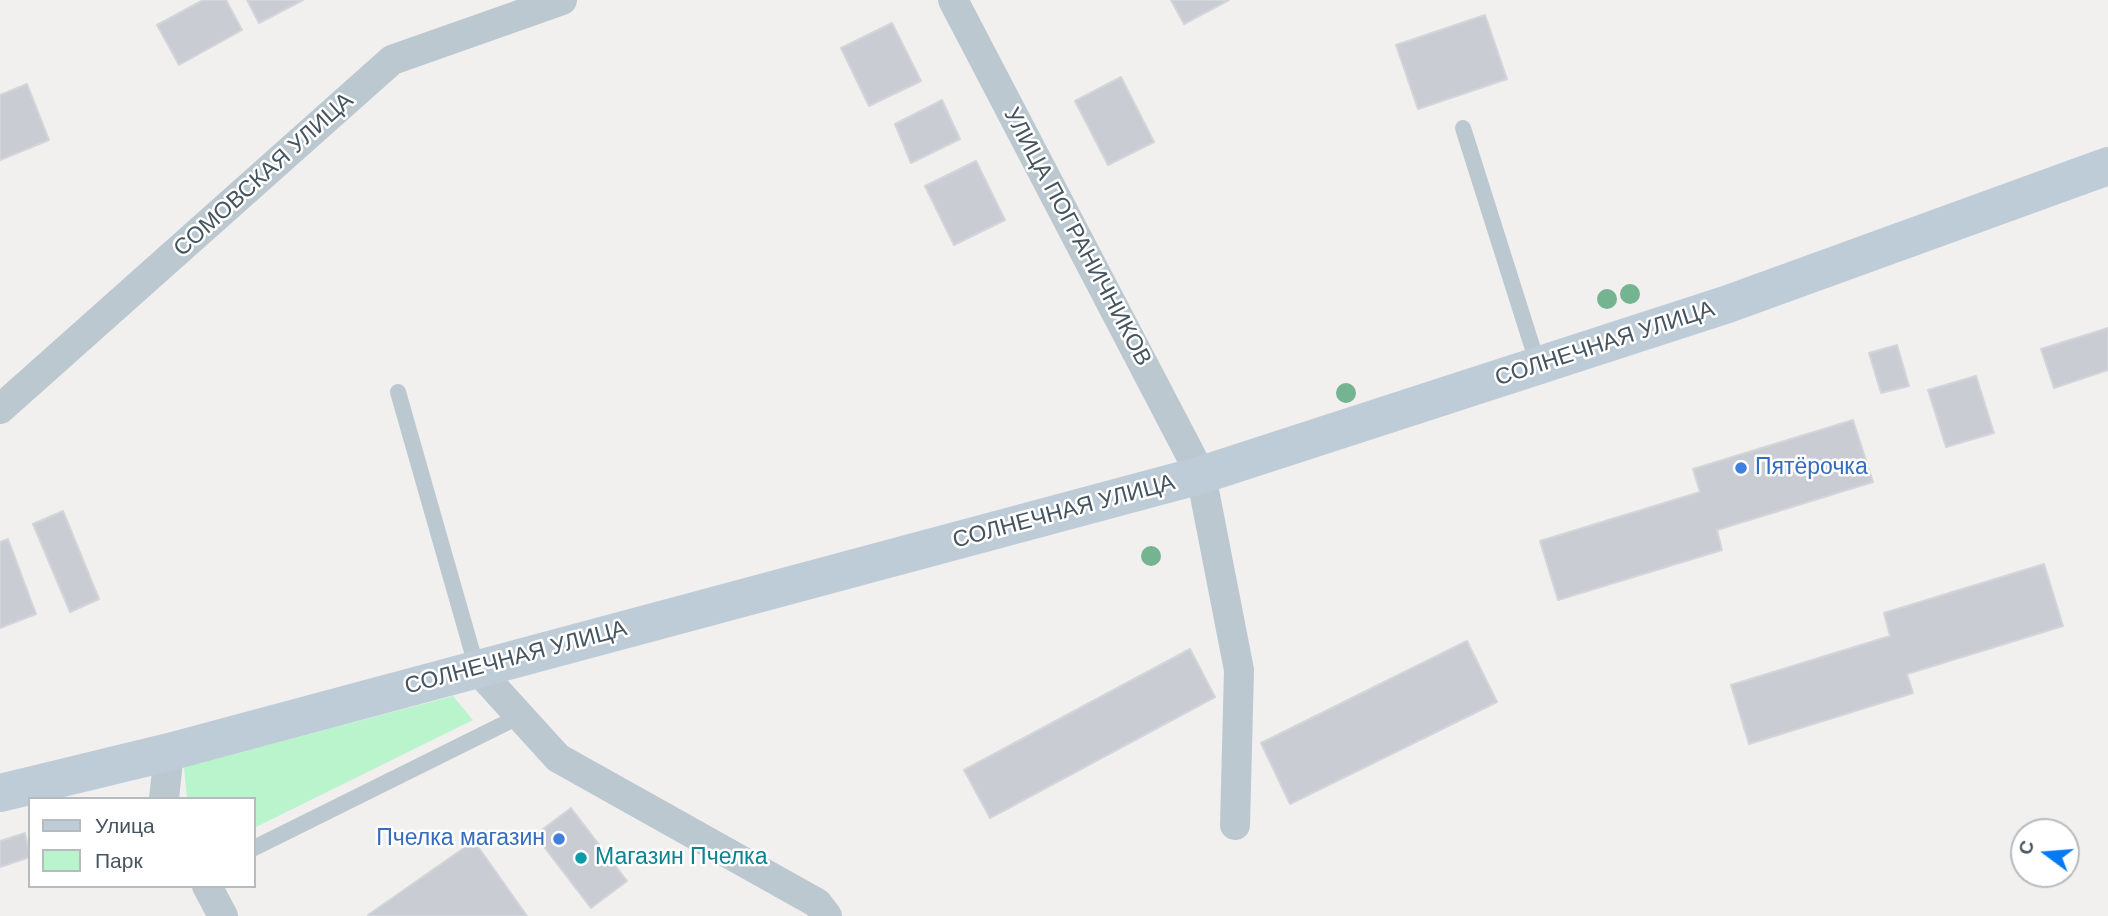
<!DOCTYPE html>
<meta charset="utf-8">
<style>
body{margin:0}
#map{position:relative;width:2108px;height:916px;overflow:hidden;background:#f2efef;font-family:Helvetica,sans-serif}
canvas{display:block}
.legend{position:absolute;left:28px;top:797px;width:228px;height:91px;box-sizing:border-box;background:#fff;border:2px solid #b5bbbf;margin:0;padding:9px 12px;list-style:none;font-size:21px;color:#45545f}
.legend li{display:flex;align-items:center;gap:14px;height:35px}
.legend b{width:35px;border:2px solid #b5bbbf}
.north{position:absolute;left:2010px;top:818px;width:70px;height:70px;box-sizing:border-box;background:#fff;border:2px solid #b5bbbf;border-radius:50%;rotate:286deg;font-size:19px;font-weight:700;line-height:28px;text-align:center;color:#45545f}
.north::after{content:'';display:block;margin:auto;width:24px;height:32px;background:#067af5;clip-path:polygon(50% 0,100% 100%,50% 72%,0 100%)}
</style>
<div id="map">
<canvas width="2108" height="916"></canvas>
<ul class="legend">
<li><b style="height:9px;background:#beccd8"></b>Улица</li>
<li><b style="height:19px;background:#b9f4cd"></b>Парк</li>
</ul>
<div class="north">С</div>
</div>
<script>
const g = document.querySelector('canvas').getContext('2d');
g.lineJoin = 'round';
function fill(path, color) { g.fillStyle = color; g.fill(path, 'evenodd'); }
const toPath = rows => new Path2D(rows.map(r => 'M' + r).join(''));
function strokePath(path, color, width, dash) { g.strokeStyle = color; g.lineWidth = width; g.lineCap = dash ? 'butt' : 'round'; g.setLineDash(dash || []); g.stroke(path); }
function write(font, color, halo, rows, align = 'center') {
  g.font = font + ' Helvetica,sans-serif'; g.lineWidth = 5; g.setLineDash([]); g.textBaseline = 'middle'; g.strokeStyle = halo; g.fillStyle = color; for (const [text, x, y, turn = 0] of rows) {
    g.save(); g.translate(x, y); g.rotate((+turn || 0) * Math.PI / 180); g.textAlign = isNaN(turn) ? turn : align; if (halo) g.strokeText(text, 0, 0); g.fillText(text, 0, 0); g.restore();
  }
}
const green = toPath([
 [453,696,473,720,254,828,254,799,187,799,184,767]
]);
const building = toPath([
 [203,0,226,0,242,30,179,65,157,25,203,0],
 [247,0,303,0,259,23,247,0],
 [1171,0,1229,0,1184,24,1171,0],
 [1485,15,1507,79,1418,109,1396,45,1485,15],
 [892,23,921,81,869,106,841,48,892,23],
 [1121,77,1154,142,1108,165,1075,101,1121,77],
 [27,84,49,140,0,160,0,95,27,84],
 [942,100,960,139,911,163,895,124,942,100],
 [976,161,1005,220,954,245,925,186,976,161],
 [2108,328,2108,370,2054,388,2041,349,2108,328],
 [1897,345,1909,386,1881,393,1869,353,1897,345],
 [1976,376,1994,433,1946,447,1928,390,1976,376],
 [1853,420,1873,482,1717,530,1722,550,1558,600,1540,541,1700,492,1693,469,1853,420],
 [63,511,99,599,70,612,33,524,63,511],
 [8,539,36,614,0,628,0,542,8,539],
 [2044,564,2063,626,1907,674,1913,693,1749,744,1731,685,1890,636,1884,613,2044,564],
 [1467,641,1497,702,1290,804,1261,743,1467,641],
 [1190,649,1215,697,990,818,964,770,1190,649],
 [571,808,627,881,591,908,535,835,571,808],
 [25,833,30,857,0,867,0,841,25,833],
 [474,841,527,916,369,916,368,915,474,841]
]);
const lane = toPath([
 [1463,128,1538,365],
 [398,392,477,669],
 [254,848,520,716]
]);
const street = toPath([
 [953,0,1201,475,1239,670,1235,825],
 [0,409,392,60,562,0],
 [477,669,558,758,817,903,827,916],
 [164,799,169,752],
 [207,886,223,916]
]);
const secondary = toPath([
 [0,793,169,752,1201,475,1728,304,2108,166]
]);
const trees = [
 [1630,294],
 [1607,299],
 [1346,393],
 [1151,556]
];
const markers = [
 [1741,468,7,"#3f7fe0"],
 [559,839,7,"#3f7fe0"],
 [581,858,7,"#0f9aa8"]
];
const streetNames = [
 ["СОМОВСКАЯ УЛИЦА",264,175,-42],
 ["УЛИЦА ПОГРАНИЧНИКОВ",1077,237,62],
 ["СОЛНЕЧНАЯ УЛИЦА",1605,344,-18],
 ["СОЛНЕЧНАЯ УЛИЦА",1064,512,-15],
 ["СОЛНЕЧНАЯ УЛИЦА",516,658,-15]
];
const shopNames = [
 ["Пятёрочка",1755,468],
 ["Пчелка магазин",545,839,"right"]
];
const cultureNames = [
 ["Магазин Пчелка",595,858]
];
fill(green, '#b9f4cd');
fill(building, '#c9ccd2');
strokePath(building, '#d2d6db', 2);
strokePath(lane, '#bbc8d0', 16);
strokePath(street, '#bbc8d0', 30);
strokePath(secondary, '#beccd8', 38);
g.fillStyle = '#74b490';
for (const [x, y] of trees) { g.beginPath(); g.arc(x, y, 10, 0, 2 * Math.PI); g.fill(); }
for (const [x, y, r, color] of markers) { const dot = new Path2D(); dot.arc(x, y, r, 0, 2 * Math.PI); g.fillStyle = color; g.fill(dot); strokePath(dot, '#fff', 2.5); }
write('23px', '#45545f', '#fff', streetNames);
write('23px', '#366cbe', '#fff', shopNames, 'left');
write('23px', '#0d838f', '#fff', cultureNames, 'left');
</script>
